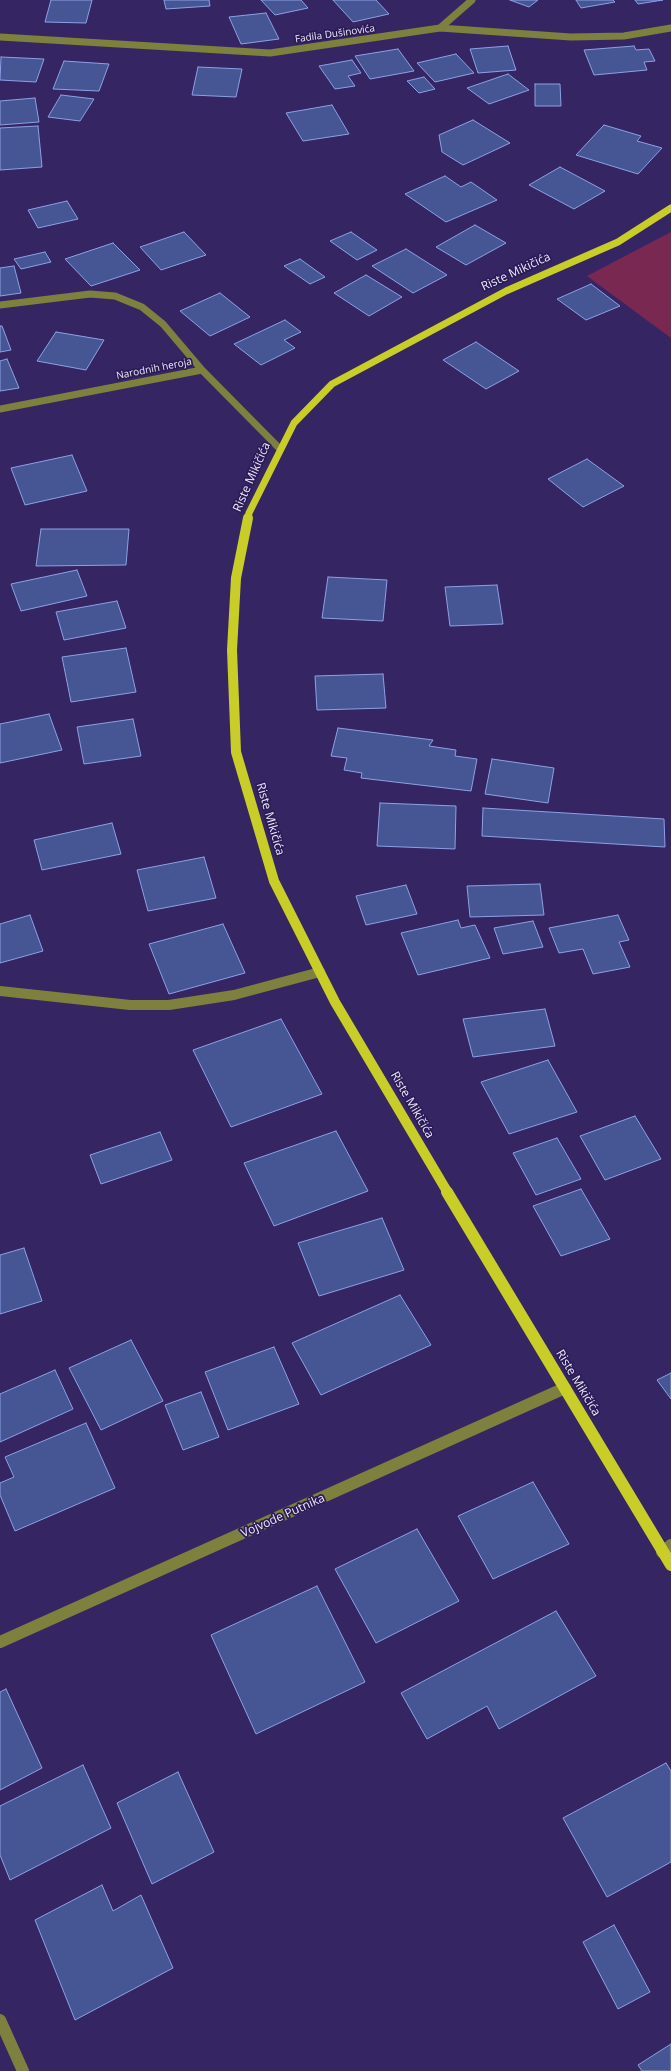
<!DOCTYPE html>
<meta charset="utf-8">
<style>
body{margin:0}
canvas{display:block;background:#352663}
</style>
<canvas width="671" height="2071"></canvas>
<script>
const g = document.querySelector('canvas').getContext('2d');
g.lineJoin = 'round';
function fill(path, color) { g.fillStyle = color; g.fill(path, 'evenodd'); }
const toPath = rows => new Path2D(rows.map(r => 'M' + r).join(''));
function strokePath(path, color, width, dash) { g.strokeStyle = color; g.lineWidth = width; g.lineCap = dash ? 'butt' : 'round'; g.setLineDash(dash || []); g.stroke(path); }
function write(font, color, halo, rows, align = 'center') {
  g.font = font + ' "Open Sans",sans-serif'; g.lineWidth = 3.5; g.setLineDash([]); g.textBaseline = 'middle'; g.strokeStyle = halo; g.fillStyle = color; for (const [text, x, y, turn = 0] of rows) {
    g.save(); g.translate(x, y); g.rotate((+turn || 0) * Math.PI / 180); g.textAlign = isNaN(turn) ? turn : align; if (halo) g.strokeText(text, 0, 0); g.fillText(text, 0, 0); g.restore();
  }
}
const green = toPath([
 [671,232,671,338,587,276]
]);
const building = toPath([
 [51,0,92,0,86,23,45,22,51,0],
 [164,0,209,0,210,6,166,9,164,0],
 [261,0,301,0,308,8,275,15,261,0],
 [333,0,376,0,389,14,353,22,333,0],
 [510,0,538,0,529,7,510,0],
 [576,0,613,0,615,2,581,8,576,0],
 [635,0,663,0,638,4,635,0],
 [266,13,279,39,241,44,229,17,266,13],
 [508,46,516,70,478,73,470,49,508,46],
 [634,46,636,50,649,49,655,61,644,62,647,70,594,75,584,50,634,46],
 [398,49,414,71,370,79,355,56,398,49],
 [456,54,474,73,435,82,417,63,456,54],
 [1,57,44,59,36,82,0,80,1,57],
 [352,60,361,73,348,76,355,86,335,89,319,66,352,60],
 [64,61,109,64,99,91,53,89,64,61],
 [198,67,242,69,236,97,192,95,198,67],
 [508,74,529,90,489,104,467,88,508,74],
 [424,77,435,89,419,93,407,81,424,77],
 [535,84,560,84,561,106,535,106,535,84],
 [61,95,94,99,80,121,48,117,61,95],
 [35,98,39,122,0,125,0,101,35,98],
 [332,105,349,134,303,141,286,113,332,105],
 [473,120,510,143,463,165,442,152,439,135,473,120],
 [604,125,641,136,637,141,662,148,638,174,576,155,604,125],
 [38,126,42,167,0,170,0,128,38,126],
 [560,167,605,191,574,209,529,185,560,167],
 [445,176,461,187,471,182,497,200,446,222,405,194,445,176],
 [67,201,78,219,38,228,28,210,67,201],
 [475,225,506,243,466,265,436,247,475,225],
 [184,232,206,255,161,270,140,247,184,232],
 [351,232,377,250,357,260,330,241,351,232],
 [113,243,140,270,91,286,65,259,113,243],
 [406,249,447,275,413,293,372,266,406,249],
 [45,252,51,262,21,269,14,259,45,252],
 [300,259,325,277,310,284,284,266,300,259],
 [14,266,21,293,0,296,0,268,14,266],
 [366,275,402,297,369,316,334,293,366,275],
 [591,284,620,306,586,320,557,299,591,284],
 [220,293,250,317,210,336,180,311,220,293],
 [285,320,301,332,284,340,295,348,261,365,234,344,285,320],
 [0,326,2,326,11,350,0,352,0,326],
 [56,332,104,340,86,370,37,361,56,332],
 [476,342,519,371,486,389,443,360,476,342],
 [7,359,19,388,0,391,0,361,7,359],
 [72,455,87,491,25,505,11,468,72,455],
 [587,459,624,486,583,507,548,479,587,459],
 [41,529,129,529,126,565,36,566,41,529],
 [77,570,87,596,21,611,11,584,77,570],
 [328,577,387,580,383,621,322,618,328,577],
 [497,585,503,624,450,626,445,587,497,585],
 [117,601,126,628,64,640,56,612,117,601],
 [126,648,136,692,71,702,62,657,126,648],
 [383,674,386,708,317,710,315,676,383,674],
 [49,714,62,750,0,763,0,724,49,714],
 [133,719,141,756,84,764,77,727,133,719],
 [338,728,433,740,429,746,456,750,455,756,477,759,471,791,361,778,362,773,344,770,347,758,331,756,338,728],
 [492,759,554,768,548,803,485,794,492,759],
 [380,803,456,806,455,849,377,846,380,803],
 [483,808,664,819,665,847,482,836,483,808],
 [112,823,121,854,42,870,34,840,112,823],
 [204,857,216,898,148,911,137,870,204,857],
 [540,884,544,915,470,917,467,886,540,884],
 [406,885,417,914,366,925,356,896,406,885],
 [30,915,43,951,0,963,0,924,30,915],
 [618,915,629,940,619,942,630,967,593,974,583,949,559,953,549,928,618,915],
 [458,920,461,928,475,925,490,958,418,975,401,933,458,920],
 [533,921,543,947,503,954,494,928,533,921],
 [223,924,245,973,169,994,149,944,223,924],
 [545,1009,555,1046,473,1057,463,1019,545,1009],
 [281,1019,322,1094,231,1127,193,1050,281,1019],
 [548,1060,577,1112,509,1134,481,1082,548,1060],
 [635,1116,661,1159,605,1180,580,1136,635,1116],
 [336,1131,368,1191,274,1226,244,1163,336,1131],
 [160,1132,172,1160,101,1184,90,1155,160,1132],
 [557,1138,581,1179,536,1195,513,1153,557,1138],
 [581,1189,610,1239,561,1256,533,1206,581,1189],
 [382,1218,404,1270,319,1296,298,1243,382,1218],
 [24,1248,42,1301,0,1314,0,1255,24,1248],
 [400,1295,431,1345,321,1395,292,1343,400,1295],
 [131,1340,163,1401,101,1430,69,1368,131,1340],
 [274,1347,299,1404,228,1430,205,1372,274,1347],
 [55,1370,73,1409,0,1442,0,1394,55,1370],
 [671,1373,671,1399,657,1380,671,1373],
 [201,1392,219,1437,183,1450,165,1405,201,1392],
 [86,1423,115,1488,15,1531,0,1495,0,1483,14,1477,5,1457,86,1423],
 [533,1482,569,1544,493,1579,458,1516,533,1482],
 [417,1529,459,1601,376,1643,335,1569,417,1529],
 [317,1586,365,1682,256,1734,211,1635,317,1586],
 [556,1611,596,1676,499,1729,487,1706,427,1739,401,1693,556,1611],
 [6,1689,42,1768,0,1790,0,1692,6,1689],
 [666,1763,671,1771,671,1862,607,1897,563,1818,666,1763],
 [83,1765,111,1828,10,1880,0,1855,0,1806,83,1765],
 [178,1772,214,1852,152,1884,117,1803,178,1772],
 [102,1885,113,1911,141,1895,173,1968,75,2020,35,1920,102,1885],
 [614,1925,650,1992,618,2009,583,1942,614,1925],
 [671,2044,671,2071,642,2071,638,2065,671,2044]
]);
const minorFar2 = toPath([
 [440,28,472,0],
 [0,37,270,53,440,28,571,37,624,36,671,28],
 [0,305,90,294,115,296,142,307,163,324,202,370],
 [0,409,202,370,280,449]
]);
const minorFar1 = toPath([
 [0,991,130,1005,169,1005,234,995,320,972]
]);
const minor = toPath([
 [662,1552,671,1545],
 [0,1642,565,1388],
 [0,2020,23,2071]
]);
const majorFar2 = toPath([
 [248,519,249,513,294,423,332,384,506,291,618,242,671,208]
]);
const majorFar1 = toPath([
 [248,518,236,578,232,650,236,752,274,881,335,1002,448,1193]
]);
const major = toPath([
 [447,1192,671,1565]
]);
const farStreetnames = [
 ["Fadila Dušinovića",335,34,-8],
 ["Narodnih heroja",154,369,-11]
];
const streetNames = [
 ["Riste Mikičića",516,272,-25],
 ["Riste Mikičića",252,477,-66],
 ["Riste Mikičića",270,819,74],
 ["Riste Mikičića",412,1105,60],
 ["Riste Mikičića",578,1383,59],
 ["Vojvode Putnika",283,1516,-24]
];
fill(green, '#792852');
fill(building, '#465694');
strokePath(building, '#8da0e5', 1);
strokePath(minorFar2, '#7d813d', 7);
strokePath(minorFar1, '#7d813d', 10);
strokePath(minor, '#7d813d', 12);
strokePath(majorFar2, '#c8cd28', 7);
strokePath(majorFar1, '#c8cd28', 10);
strokePath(major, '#c8cd28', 12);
write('10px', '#ebeaf9', '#2c1b57', farStreetnames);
write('12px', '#ebeaf9', '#2c1b57', streetNames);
</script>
